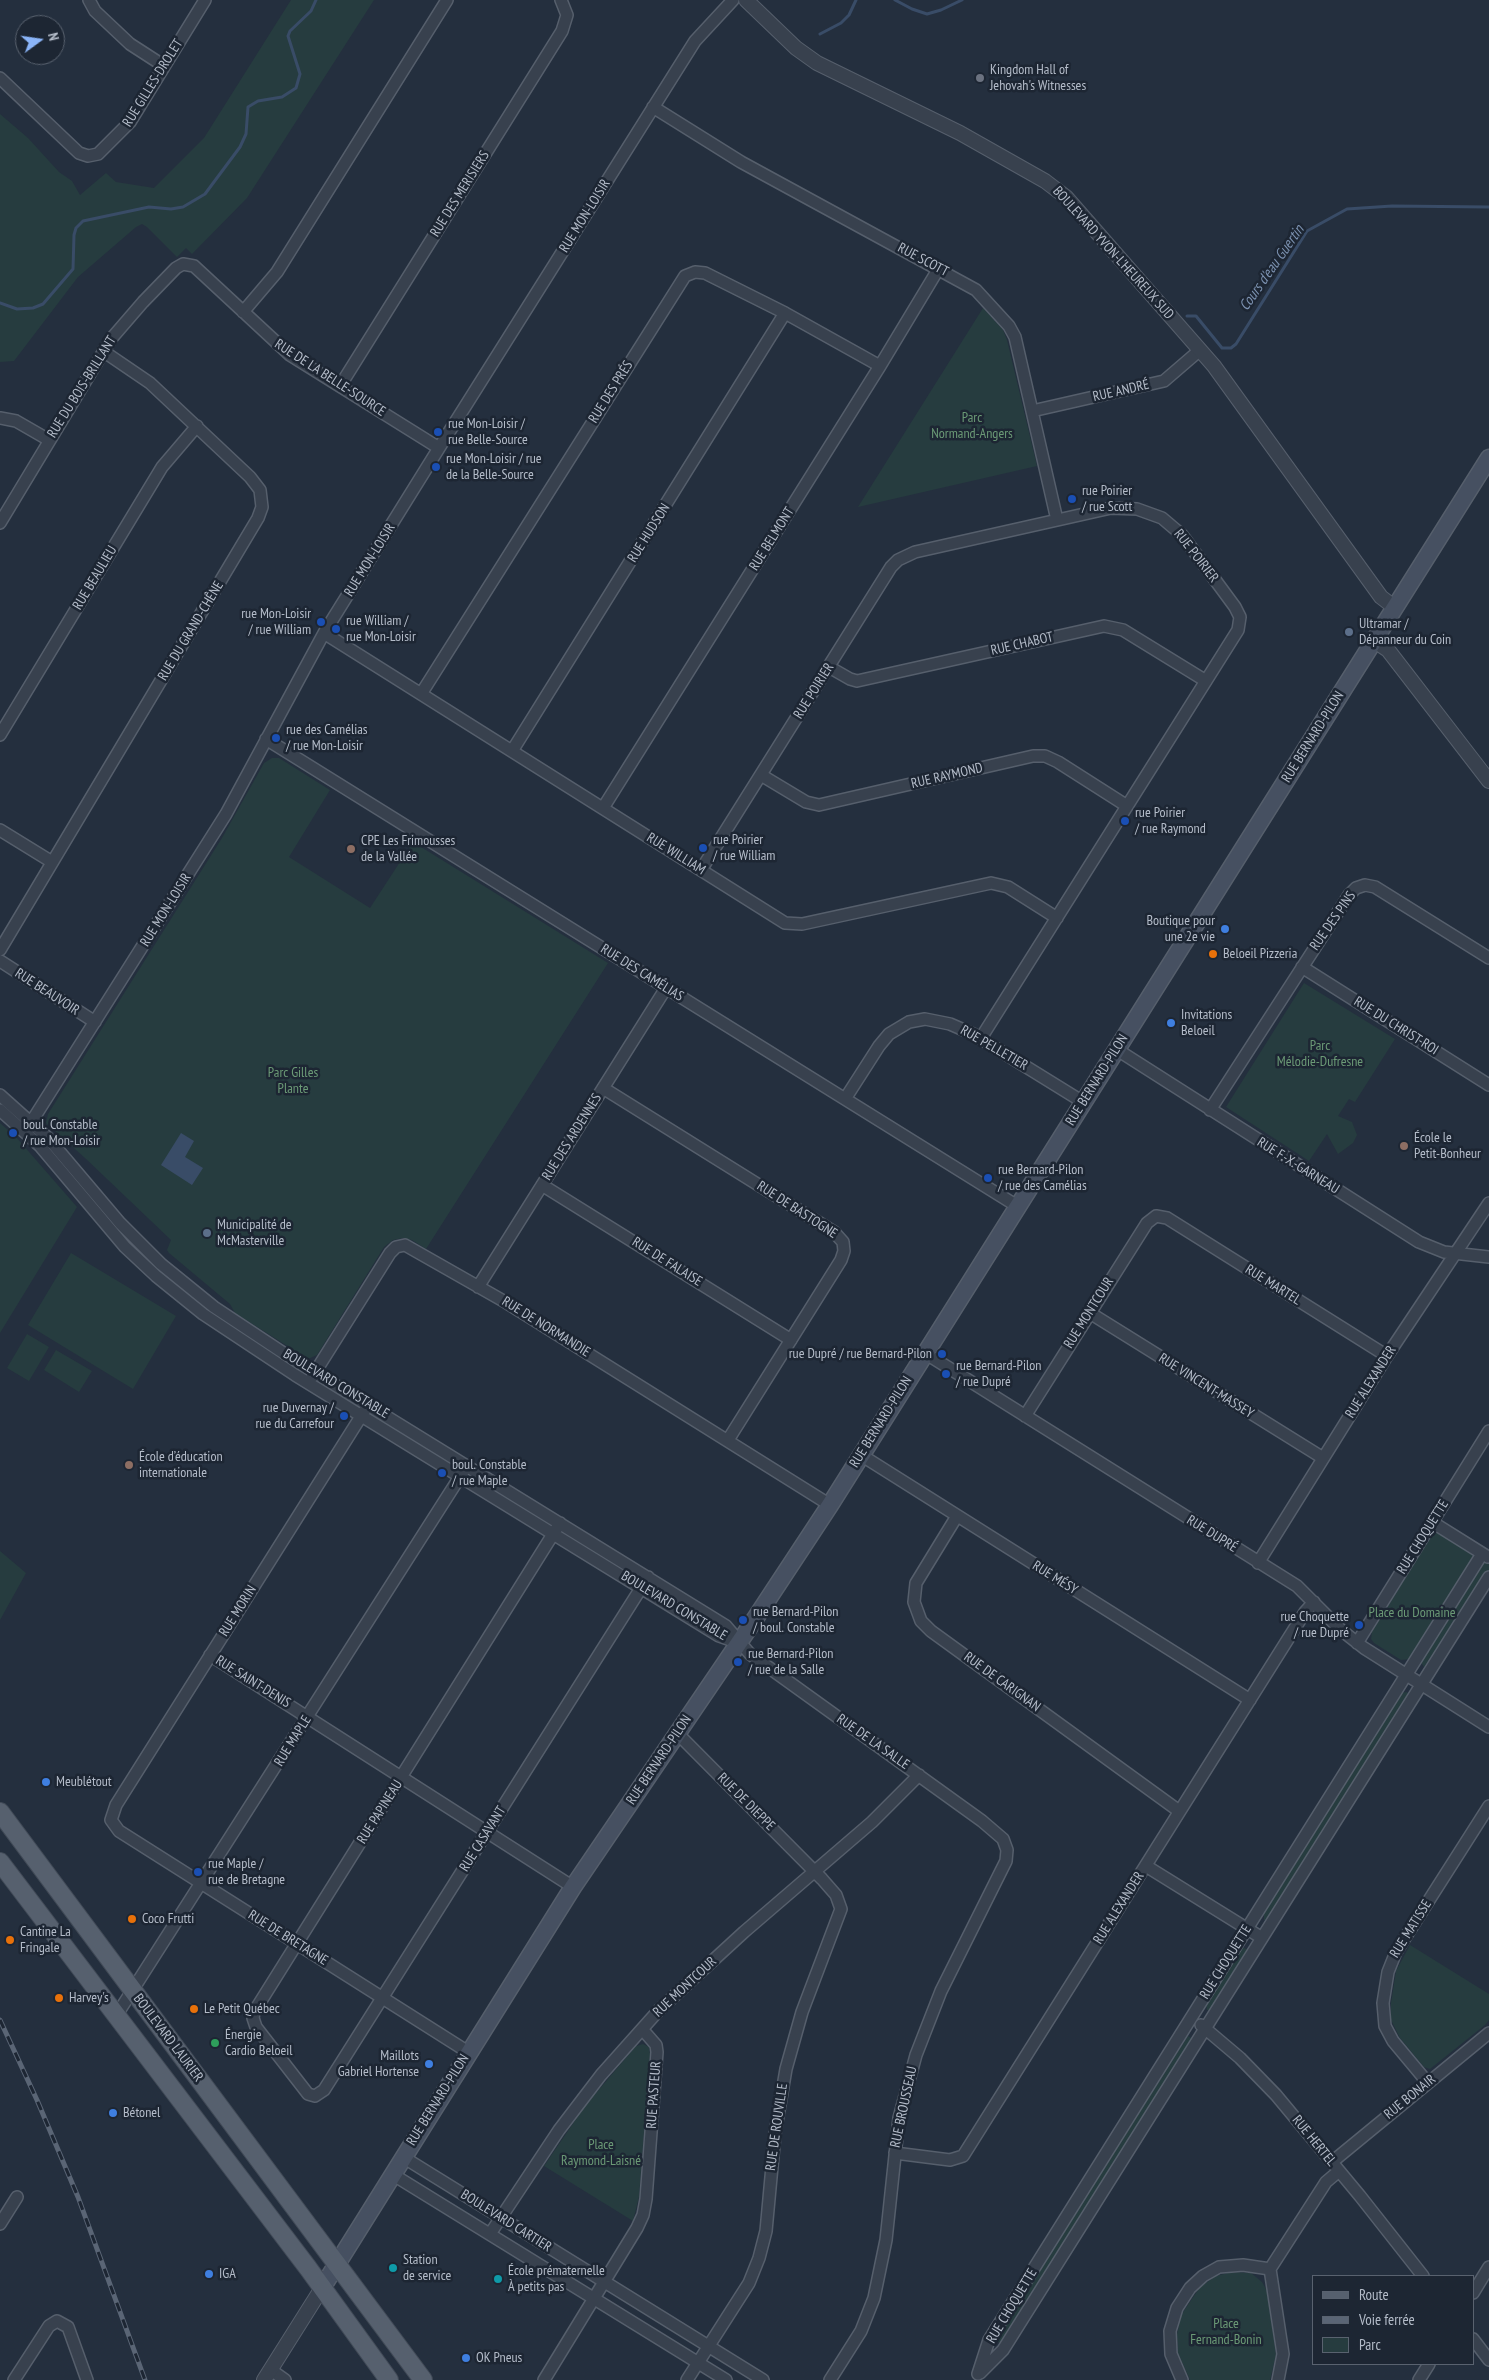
<!DOCTYPE html>
<meta charset="utf-8">
<style>
body{margin:0}
#map{position:relative;width:1489px;height:2380px;overflow:hidden;background:#242f3e;font-family:"PT Sans Narrow",sans-serif}
canvas{display:block}
.legend{position:absolute;left:1312px;top:2275px;width:162px;height:90px;box-sizing:border-box;background:#1d2633;border:1px solid #59626f;margin:0;padding:6px 9px;list-style:none;font-size:15px;color:#b4bcc9}
.legend li{display:flex;align-items:center;gap:10px;height:25px}
.legend b{width:25px;border:1px solid #59626f}
.north{position:absolute;left:15px;top:15px;width:50px;height:50px;box-sizing:border-box;background:#1d2633;border:1px solid #59626f;border-radius:50%;rotate:76deg;font-size:14px;font-weight:700;line-height:20px;text-align:center;color:#b4bcc9}
.north::after{content:'';display:block;margin:auto;width:18px;height:22px;background:#8ab4f8;clip-path:polygon(50% 0,100% 100%,50% 72%,0 100%)}
</style>
<div id="map">
<canvas width="1489" height="2380"></canvas>
<ul class="legend">
<li><b style="height:6px;background:#56606e"></b>Route</li>
<li><b style="height:6px;background:#5a6575"></b>Voie ferrée</li>
<li><b style="height:14px;background:#263c3f"></b>Parc</li>
</ul>
<div class="north">N</div>
</div>
<script>
const g = document.querySelector('canvas').getContext('2d');
g.lineJoin = 'round';
function fill(path, color) { g.fillStyle = color; g.fill(path, 'evenodd'); }
const toPath = rows => new Path2D(rows.map(r => 'M' + r).join(''));
function strokePath(path, color, width, dash) { g.strokeStyle = color; g.lineWidth = width; g.lineCap = dash ? 'butt' : 'round'; g.setLineDash(dash || []); g.stroke(path); }
function write(font, color, halo, rows, align = 'center') {
  g.font = font + ' "PT Sans Narrow",sans-serif'; g.lineWidth = 5; g.setLineDash([]); g.textBaseline = 'middle'; g.strokeStyle = halo; g.fillStyle = color; for (const [text, x, y, turn = 0] of rows) {
    g.save(); g.translate(x, y); g.rotate((+turn || 0) * Math.PI / 180); g.textAlign = isNaN(turn) ? turn : align; if (halo) g.strokeText(text, 0, 0); g.fillText(text, 0, 0); g.restore();
  }
}
const green = toPath([
 [291,0,374,0,247,198,192,254,186,248,177,257,147,227,142,224,136,227,78,277,14,361,0,362,0,114,28,138,59,172,72,181,80,195,106,173,116,182,154,188,204,138],
 [983,308,1003,330,1007,340,1037,466,858,507],
 [272,758,279,758,330,790,289,857,370,908,413,842,608,963,426,1249,412,1240,403,1238,393,1240,384,1247,317,1355,308,1359,235,1313,230,1304,169,1253,167,1250,171,1240,85,1158,46,1123,48,1114,222,838,264,763],
 [1304,983,1395,1039,1355,1102,1349,1099,1338,1116,1352,1122,1357,1135,1353,1143,1338,1154,1327,1134,1309,1161,1226,1107],
 [0,1123,16,1137,77,1207,0,1333],
 [71,1253,176,1316,133,1389,28,1325],
 [27,1334,49,1347,29,1381,7,1368],
 [56,1350,92,1371,79,1392,44,1370],
 [1436,1533,1441,1534,1471,1552,1473,1558,1410,1659,1401,1660,1374,1643,1371,1639,1372,1632,1432,1535],
 [0,1551,26,1573,0,1620],
 [1486,1562,1489,1563,1489,1572,1424,1667,1422,1664,1422,1660,1482,1564],
 [1407,1692,1409,1695,1267,1921,1264,1920,1264,1912,1401,1693],
 [1410,1945,1489,1994,1489,2020,1485,2025,1430,2069,1424,2067,1400,2038,1391,2020,1391,2003,1396,1971],
 [1243,1947,1249,1951,1211,2011,1207,2010,1206,2004],
 [1188,2036,1193,2039,1003,2345,995,2340],
 [643,2044,649,2047,650,2054,639,2197,633,2221,544,2166,585,2106,636,2046],
 [1232,2272,1251,2273,1262,2282,1267,2291,1276,2355,1270,2380,1190,2380,1178,2353,1177,2335,1181,2315,1200,2287,1216,2276]
]);
const water = toPath([
 [181,1133,194,1141,185,1157,203,1168,192,1185,161,1165]
]);
const stream = toPath([
 [895,0,912,9,927,14,941,10,962,0],
 [820,34,841,23,849,15,856,0],
 [0,303,17,309,33,308,43,304,73,269,74,235,76,228,83,221,149,207,171,209,183,207,205,194,240,147,246,134,248,107,258,101,282,97,296,88,300,74,288,36,290,31,311,11,316,0],
 [1187,316,1196,316,1222,348,1231,348,1236,344,1307,231,1347,209,1392,206,1489,207]
]);
const minor = toPath([
 [89,0,95,11,130,44,164,66],
 [0,78,79,153,88,156,98,154,130,122,205,0],
 [653,107,741,162,976,290,1009,326,1015,337,1057,520],
 [243,312,277,272,447,0],
 [340,386,562,31,567,15,561,0],
 [1032,411,1164,381,1200,350],
 [0,418,16,421,49,440],
 [0,523,111,339,143,302,176,268,183,264,194,266,290,355,439,448],
 [324,633,785,923,802,924,991,883,1008,887,1057,918],
 [829,667,850,679,857,681,1104,626,1123,630,1206,681],
 [421,694,685,276,695,272,705,273,785,313,880,366],
 [0,735,162,467,197,426],
 [266,739,1017,1206],
 [512,751,785,313],
 [761,775,806,802,819,805,1033,756,1045,756,1058,762,1127,806],
 [603,808,880,366,939,268],
 [0,830,52,862],
 [701,870,891,567,898,560,915,552,1111,508,1137,509,1162,518,1182,535,1235,607,1240,617,1238,630,981,1038],
 [0,950,258,518,262,507,260,490,250,477,150,383,103,351],
 [0,961,95,1022],
 [1302,967,1489,1085],
 [1116,1049,1419,1242,1444,1252,1489,1257],
 [603,1088,834,1232,843,1242,844,1251,841,1260,728,1440],
 [0,1095,48,1138,120,1223,161,1264,214,1307,285,1354,726,1626,750,1654,982,1821,1003,1839,1007,1850,1006,1861,941,1991,916,2055,899,2118,886,2240,874,2298,861,2331,830,2380],
 [845,1099,879,1046,889,1034,909,1022,925,1019,950,1024,973,1034,1083,1102],
 [0,1110,40,1146,125,1247,156,1276,203,1314,295,1375,719,1636,739,1643],
 [1210,1110,1349,895,1356,888,1365,885,1375,887,1489,958],
 [25,1132,226,814,324,633,439,448,695,41,733,0],
 [542,1185,791,1340],
 [478,1287,666,988],
 [1090,1313,1323,1458],
 [925,1353,1297,1586,1341,1630,1364,1648,1489,1727],
 [312,1377,390,1253,396,1247,405,1245,507,1303,830,1505],
 [365,1410,116,1805,111,1820,119,1831,468,2052],
 [1025,1416,1147,1223,1156,1216,1167,1218,1387,1356],
 [861,1455,1250,1700],
 [957,1516,916,1583,914,1602,921,1621,931,1631,1179,1811],
 [1432,1522,1488,1557],
 [560,1523,254,2012,253,2018,256,2027,308,2094,315,2096,324,2090,648,1577],
 [1258,1563,1387,1356,1489,1203],
 [1357,1643,1489,1431],
 [210,1655,573,1887],
 [677,1733,822,1879,836,1895,841,1909,802,2012,786,2069,775,2134,766,2231,759,2258,749,2283,687,2380],
 [1146,1866,1262,1938],
 [116,2016,463,1472],
 [1201,2025,1240,2058,1276,2095,1360,2196,1423,2276],
 [1428,2083,1393,2041,1385,2026,1383,2003,1388,1972,1396,1952,1489,1806],
 [895,2153,950,2160,963,2156,1305,1612,1314,1602],
 [403,2157,763,2380],
 [1332,2162,1489,2033],
 [392,2174,726,2380],
 [0,2224,17,2197],
 [490,2234,559,2130,601,2075,659,2010,744,1932,872,1822,919,1775],
 [1473,2293,1489,2267],
 [1473,2339,1489,2360],
 [271,2370,285,2380],
 [980,2373,1003,2350,1489,1577],
 [978,2374,989,2340,1482,1554],
 [14,2380,49,2326,57,2321,68,2327,87,2380],
 [544,2380,637,2228,643,2215,646,2199,657,2052,656,2045,642,2029],
 [1182,2380,1171,2354,1170,2331,1177,2308,1190,2288,1203,2276,1219,2267,1243,2265,1270,2269],
 [1278,2380,1283,2354,1270,2269,1326,2182,1339,2171],
 [1419,2380,1429,2364]
]);
const tertiary = toPath([
 [746,0,796,48,817,63,960,133,1045,181,1066,197,1214,366,1381,597,1394,607],
 [1373,640,1388,650,1489,781],
 [264,2380,322,2288]
]);
const secondary = toPath([
 [322,2288,573,1887,751,1625,830,1505,1489,458]
]);
const primary = toPath([
 [0,1812,423,2380],
 [0,1862,308,2268,389,2380]
]);
const rail = toPath([
 [0,2020,37,2100,78,2197,145,2380]
]);
const markers = [
 [980,78,5,"#6b7280"],
 [438,432,5,"#1a4fb4"],
 [436,467,5,"#1a4fb4"],
 [1072,499,5,"#1a4fb4"],
 [321,622,5,"#1a4fb4"],
 [336,629,5,"#1a4fb4"],
 [1349,632,5,"#5c6f8a"],
 [276,738,5,"#1a4fb4"],
 [1125,821,5,"#1a4fb4"],
 [703,848,5,"#1a4fb4"],
 [351,849,5,"#8d6e63"],
 [1225,929,5,"#3f7fe0"],
 [1213,954,5,"#e8710a"],
 [1171,1023,5,"#3f7fe0"],
 [13,1133,5,"#1a4fb4"],
 [1404,1146,5,"#8d6e63"],
 [988,1178,5,"#1a4fb4"],
 [207,1233,5,"#5c6f8a"],
 [942,1354,5,"#1a4fb4"],
 [946,1374,5,"#1a4fb4"],
 [344,1416,5,"#1a4fb4"],
 [129,1465,5,"#8d6e63"],
 [442,1473,5,"#1a4fb4"],
 [743,1620,5,"#1a4fb4"],
 [1359,1625,5,"#1a4fb4"],
 [738,1662,5,"#1a4fb4"],
 [46,1782,5,"#3f7fe0"],
 [198,1872,5,"#1a4fb4"],
 [132,1919,5,"#e8710a"],
 [10,1940,5,"#e8710a"],
 [59,1998,5,"#e8710a"],
 [194,2009,5,"#e8710a"],
 [215,2043,5,"#2e9e5b"],
 [429,2064,5,"#3f7fe0"],
 [113,2113,5,"#3f7fe0"],
 [393,2268,5,"#0f9aa8"],
 [209,2274,5,"#3f7fe0"],
 [498,2279,5,"#0f9aa8"],
 [466,2358,5,"#3f7fe0"]
];
const poiNames = [
 ["Kingdom Hall of",990,70],
 ["Jehovah's Witnesses",990,86],
 ["rue Mon-Loisir /",448,424],
 ["rue Belle-Source",448,440],
 ["rue Mon-Loisir / rue",446,459],
 ["de la Belle-Source",446,475],
 ["rue Poirier",1082,491],
 ["/ rue Scott",1082,507],
 ["rue Mon-Loisir",311,614,"right"],
 ["/ rue William",311,630,"right"],
 ["rue William /",346,621],
 ["rue Mon-Loisir",346,637],
 ["Ultramar /",1359,624],
 ["Dépanneur du Coin",1359,640],
 ["rue des Camélias",286,730],
 ["/ rue Mon-Loisir",286,746],
 ["rue Poirier",1135,813],
 ["/ rue Raymond",1135,829],
 ["rue Poirier",713,840],
 ["/ rue William",713,856],
 ["CPE Les Frimousses",361,841],
 ["de la Vallée",361,857],
 ["Boutique pour",1215,921,"right"],
 ["une 2e vie",1215,937,"right"],
 ["Beloeil Pizzeria",1223,954],
 ["Invitations",1181,1015],
 ["Beloeil",1181,1031],
 ["boul. Constable",23,1125],
 ["/ rue Mon-Loisir",23,1141],
 ["École le",1414,1138],
 ["Petit-Bonheur",1414,1154],
 ["rue Bernard-Pilon",998,1170],
 ["/ rue des Camélias",998,1186],
 ["Municipalité de",217,1225],
 ["McMasterville",217,1241],
 ["rue Dupré / rue Bernard-Pilon",932,1354,"right"],
 ["rue Bernard-Pilon",956,1366],
 ["/ rue Dupré",956,1382],
 ["rue Duvernay /",334,1408,"right"],
 ["rue du Carrefour",334,1424,"right"],
 ["École d’éducation",139,1457],
 ["internationale",139,1473],
 ["boul. Constable",452,1465],
 ["/ rue Maple",452,1481],
 ["rue Bernard-Pilon",753,1612],
 ["/ boul. Constable",753,1628],
 ["rue Choquette",1349,1617,"right"],
 ["/ rue Dupré",1349,1633,"right"],
 ["rue Bernard-Pilon",748,1654],
 ["/ rue de la Salle",748,1670],
 ["Meublétout",56,1782],
 ["rue Maple /",208,1864],
 ["rue de Bretagne",208,1880],
 ["Coco Frutti",142,1919],
 ["Cantine La",20,1932],
 ["Fringale",20,1948],
 ["Harvey's",69,1998],
 ["Le Petit Québec",204,2009],
 ["Énergie",225,2035],
 ["Cardio Beloeil",225,2051],
 ["Maillots",419,2056,"right"],
 ["Gabriel Hortense",419,2072,"right"],
 ["Bétonel",123,2113],
 ["Station",403,2260],
 ["de service",403,2276],
 ["École prématernelle",508,2271],
 ["À petits pas",508,2287],
 ["IGA",219,2274],
 ["OK Pneus",476,2358]
];
const streetNames = [
 ["RUE GILLES-DROLET",153,83,-58],
 ["RUE DES MERISIERS",460,194,-58],
 ["RUE MON-LOISIR",585,216,-58],
 ["BOULEVARD YVON-L'HEUREUX SUD",1113,253,48],
 ["RUE SCOTT",923,260,28],
 ["RUE DE LA BELLE-SOURCE",330,378,33],
 ["RUE DU BOIS-BRILLANT",82,387,-58],
 ["RUE ANDRÉ",1121,391,-13],
 ["RUE DES PRÉS",611,392,-58],
 ["RUE HUDSON",649,533,-58],
 ["RUE BELMONT",772,539,-58],
 ["RUE POIRIER",1196,556,52],
 ["RUE MON-LOISIR",370,560,-58],
 ["RUE BEAULIEU",95,578,-59],
 ["RUE DU GRAND-CHÊNE",191,631,-59],
 ["RUE CHABOT",1022,644,-13],
 ["RUE POIRIER",814,691,-58],
 ["RUE BERNARD-PILON",1313,737,-58],
 ["RUE RAYMOND",947,776,-13],
 ["RUE WILLIAM",676,854,32],
 ["RUE MON-LOISIR",166,910,-58],
 ["RUE DES PINS",1333,921,-55],
 ["RUE DES CAMÉLIAS",642,973,32],
 ["RUE BEAUVOIR",47,992,33],
 ["RUE DU CHRIST-ROI",1396,1026,32],
 ["RUE PELLETIER",994,1048,30],
 ["RUE BERNARD-PILON",1097,1080,-58],
 ["RUE DES ARDENNES",572,1137,-58],
 ["RUE F.-X.-GARNEAU",1298,1166,32],
 ["RUE DE BASTOGNE",797,1210,33],
 ["RUE DE FALAISE",667,1262,32],
 ["RUE MARTEL",1273,1285,32],
 ["RUE MONTCOUR",1089,1313,-58],
 ["RUE DE NORMANDIE",546,1327,32],
 ["RUE ALEXANDER",1371,1382,-58],
 ["BOULEVARD CONSTABLE",336,1384,31],
 ["RUE VINCENT-MASSEY",1206,1386,32],
 ["RUE BERNARD-PILON",881,1422,-58],
 ["RUE DUPRÉ",1212,1534,32],
 ["RUE CHOQUETTE",1423,1537,-58],
 ["RUE MÉSY",1055,1578,32],
 ["BOULEVARD CONSTABLE",674,1606,31],
 ["RUE MORIN",238,1611,-58],
 ["RUE SAINT-DENIS",253,1682,32],
 ["RUE DE CARIGNAN",1002,1682,36],
 ["RUE MAPLE",293,1741,-58],
 ["RUE DE LA SALLE",873,1742,35],
 ["RUE BERNARD-PILON",659,1760,-56],
 ["RUE DE DIEPPE",746,1802,45],
 ["RUE PAPINEAU",380,1812,-58],
 ["RUE CASAVANT",483,1839,-58],
 ["RUE ALEXANDER",1119,1908,-58],
 ["RUE MATISSE",1411,1929,-58],
 ["RUE DE BRETAGNE",288,1938,32],
 ["RUE CHOQUETTE",1226,1962,-58],
 ["RUE MONTCOUR",685,1987,-43],
 ["BOULEVARD LAURIER",168,2038,53],
 ["RUE PASTEUR",654,2095,-86],
 ["RUE BONAIR",1410,2097,-39],
 ["RUE BERNARD-PILON",438,2100,-58],
 ["RUE BROUSSEAU",904,2107,-78],
 ["RUE DE ROUVILLE",777,2127,-82],
 ["RUE HERTEL",1314,2141,51],
 ["BOULEVARD CARTIER",506,2221,32],
 ["RUE CHOQUETTE",1012,2306,-59]
];
const parkNames = [
 ["Parc",972,418],
 ["Normand-Angers",972,434],
 ["Parc",1320,1046],
 ["Mélodie-Dufresne",1320,1062],
 ["Parc Gilles",293,1073],
 ["Plante",293,1089],
 ["Place du Domaine",1412,1613],
 ["Place",601,2145],
 ["Raymond-Laisné",601,2161],
 ["Place",1226,2324],
 ["Fernand-Bonin",1226,2340]
];
const waterNames = [
 ["Cours d'eau Guertin",1272,268,-55]
];
fill(green, '#263c3f');
fill(water, '#394c67');
strokePath(stream, '#394c67', 3);
strokePath(minor, '#565f6c', 14);
strokePath(tertiary, '#565f6c', 16);
strokePath(secondary, '#565f6c', 19);
strokePath(primary, '#414a57', 20);
strokePath(minor, '#38414e', 11);
strokePath(tertiary, '#38414e', 14);
strokePath(secondary, '#465061', 16);
strokePath(primary, '#56606e', 18);
strokePath(rail, '#5a6575', 5);
strokePath(rail, '#1d2633', 3, [9]);
for (const [x, y, r, color] of markers) { const dot = new Path2D(); dot.arc(x, y, r, 0, 2 * Math.PI); g.fillStyle = color; g.fill(dot); strokePath(dot, '#1d2633', 2); }
write('14px', '#b4bcc9', '#1d2633', poiNames, 'left');
write('14px', '#b4bcc9', '#1d2633', streetNames);
write('14px', '#6b9a76', '#1d2633', parkNames);
write('italic 15px', '#7c92b1', '#1d2633', waterNames);
</script>
